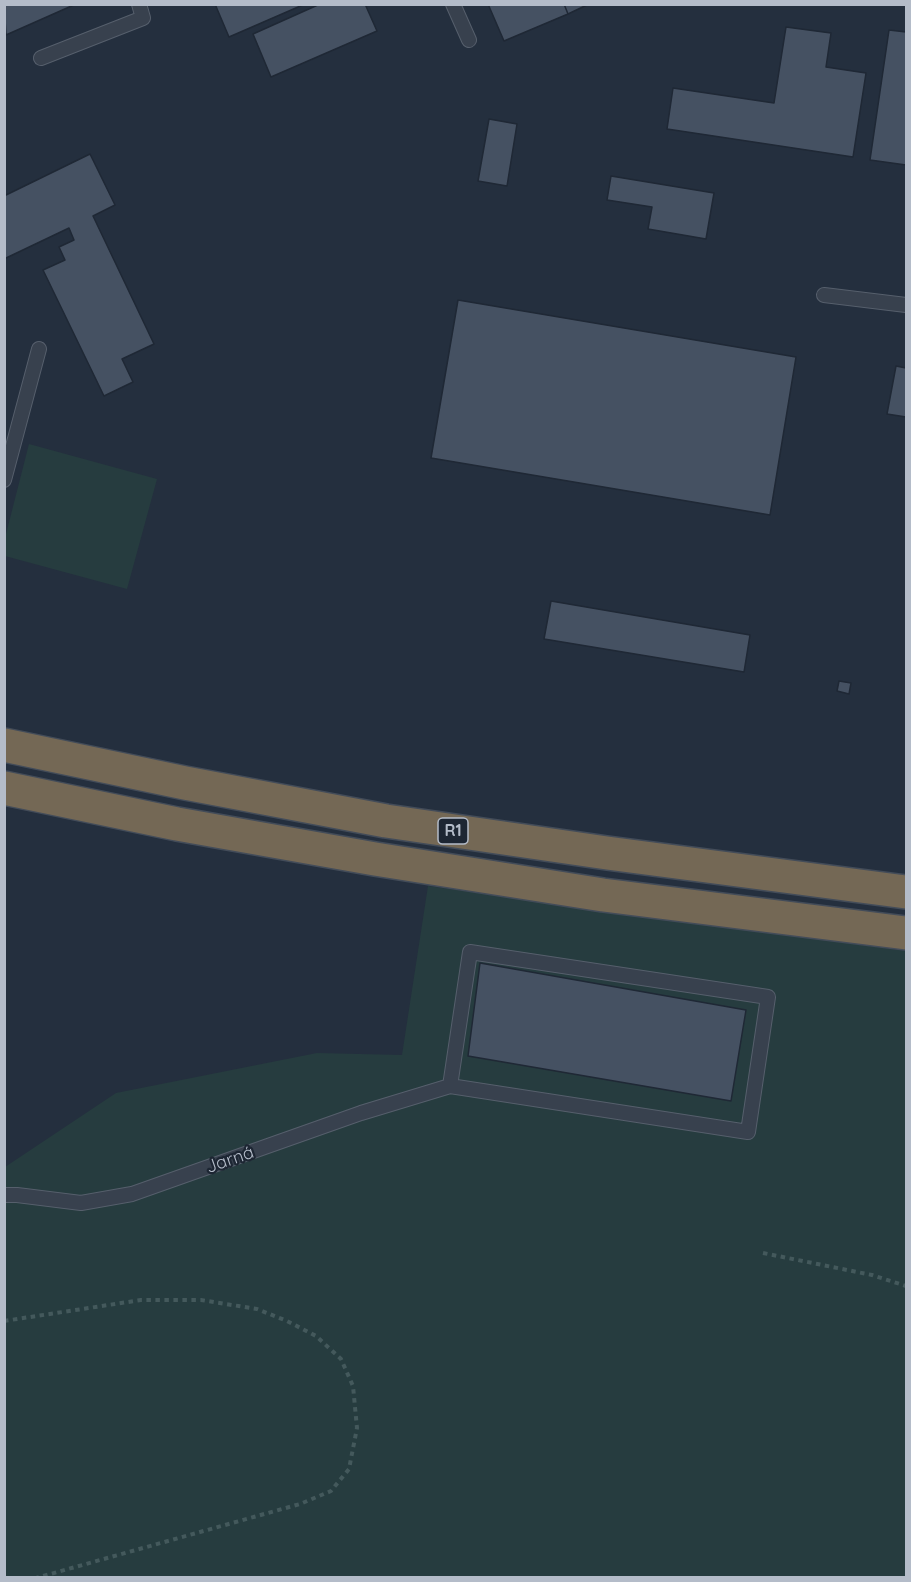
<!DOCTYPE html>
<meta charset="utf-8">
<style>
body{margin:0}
#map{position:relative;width:911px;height:1582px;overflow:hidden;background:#242f3e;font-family:Quicksand,sans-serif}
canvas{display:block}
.frame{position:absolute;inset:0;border:6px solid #b4bcc9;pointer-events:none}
</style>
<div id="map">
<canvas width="911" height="1582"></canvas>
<div class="frame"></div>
</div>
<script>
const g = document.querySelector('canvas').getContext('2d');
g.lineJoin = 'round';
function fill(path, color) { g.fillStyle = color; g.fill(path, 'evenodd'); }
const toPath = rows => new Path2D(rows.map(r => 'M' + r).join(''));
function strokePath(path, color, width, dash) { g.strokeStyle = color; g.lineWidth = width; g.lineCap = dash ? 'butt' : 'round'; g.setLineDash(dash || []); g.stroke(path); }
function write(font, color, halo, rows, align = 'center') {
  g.font = font + ' Quicksand,sans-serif'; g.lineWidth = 4.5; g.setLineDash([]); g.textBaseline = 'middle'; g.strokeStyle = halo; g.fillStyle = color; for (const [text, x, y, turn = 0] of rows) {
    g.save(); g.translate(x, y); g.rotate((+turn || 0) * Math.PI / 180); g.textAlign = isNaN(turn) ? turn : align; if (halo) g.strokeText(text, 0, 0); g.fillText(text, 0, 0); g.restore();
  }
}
const green = toPath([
 [29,444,157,479,127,589,5,556,5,538],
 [428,886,906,951,906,1577,5,1578,5,1167,116,1093,317,1053,402,1055]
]);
const building = toPath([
 [4,4,76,4,6,35,4,4],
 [215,4,305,4,229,37,215,4],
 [320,4,365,4,377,31,271,77,253,34,320,4],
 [488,4,564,4,568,14,504,41,488,4],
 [564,4,589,4,568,14,564,4],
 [786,27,831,33,826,67,866,73,853,157,667,129,673,88,774,103,786,27],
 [889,30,906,32,906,165,870,160,889,30],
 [489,119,517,124,507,186,478,181,489,119],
 [90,154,115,205,93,216,154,344,122,359,133,382,104,396,43,270,65,260,59,247,74,240,69,228,4,259,4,196,90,154],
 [611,176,714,193,706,239,648,229,652,207,607,200,611,176],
 [458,300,796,357,770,515,431,458,458,300],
 [896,366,906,368,906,417,887,414,896,366],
 [551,601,750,635,744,672,544,639,551,601],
 [839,681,851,683,849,694,837,691,839,681],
 [480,963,746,1010,731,1101,468,1056,480,963]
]);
const path = toPath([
 [763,1253,872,1275,906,1286],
 [4,1321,141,1300,201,1300,257,1309,287,1321,316,1336,341,1359,353,1386,357,1428,349,1469,331,1491,300,1504,36,1578]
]);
const lane = toPath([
 [453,4,469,40],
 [41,58,143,18,139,4],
 [824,295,906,305],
 [4,480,39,349],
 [4,1195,17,1195,81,1203,132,1194,361,1113,450,1086,748,1132,768,997,470,952,450,1086]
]);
const highway = toPath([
 [4,745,185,783,386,821,607,853,906,892],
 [4,788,177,824,375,859,603,895,906,933]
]);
const shields = [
 [453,831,30]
];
const shieldNames = [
 ["R1",453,831]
];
const streetNames = [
 ["Jarná",230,1160,-19]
];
fill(green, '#263c3f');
fill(building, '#455162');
strokePath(building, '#1f2835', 1.5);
strokePath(lane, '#565f6c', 16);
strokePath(highway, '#434c59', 36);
strokePath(path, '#44595c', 4, [4.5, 4.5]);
strokePath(lane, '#38414e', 14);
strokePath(highway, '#746855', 33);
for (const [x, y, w] of shields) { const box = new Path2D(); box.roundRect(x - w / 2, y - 13, w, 26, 4.5); g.fillStyle = '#1d2633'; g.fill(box); strokePath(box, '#b4bcc9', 1.5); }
write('bold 16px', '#b4bcc9', null, shieldNames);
write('18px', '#b4bcc9', '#1d2633', streetNames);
</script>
